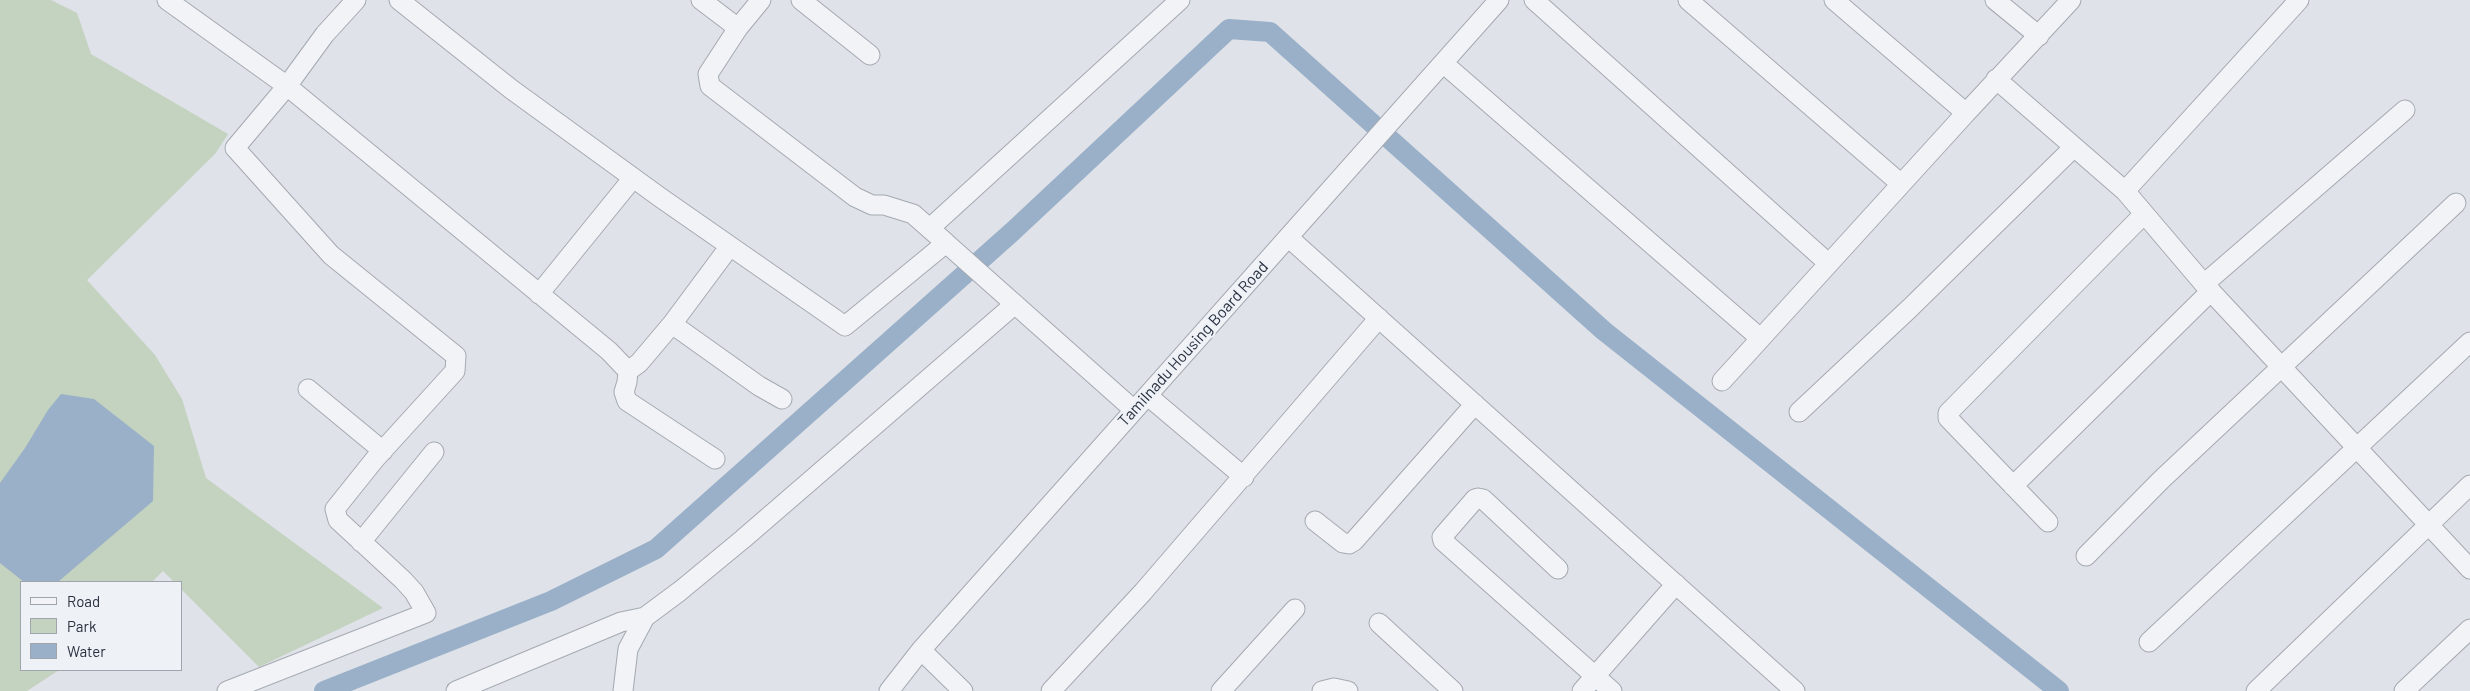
<!DOCTYPE html>
<style>
body{margin:0}
#map{position:relative;width:2470px;height:691px;overflow:hidden;background:#dfe2e8;font-family:Barlow,sans-serif}
canvas{display:block}
.legend{position:absolute;left:20px;top:581px;width:162px;height:90px;box-sizing:border-box;background:#eef1f6;border:1px solid #9fa4ad;margin:0;padding:6px 9px;list-style:none;font-size:15px;color:#28303f}
.legend li{display:flex;align-items:center;gap:10px;height:25px}
.legend b{width:25px;border:1px solid #9fa4ad}
</style>
<div id="map">
<canvas width="2470" height="691"></canvas>
<ul class="legend">
<li><b style="height:6px;background:#f1f3f6"></b>Road</li>
<li><b style="height:14px;background:#c4d2c0"></b>Park</li>
<li><b style="height:14px;background:#99b0c8"></b>Water</li>
</ul>
</div>
<script>
const g = document.querySelector('canvas').getContext('2d');
g.lineJoin = 'round';
function fill(path, color) { g.fillStyle = color; g.fill(path, 'evenodd'); }
const toPath = rows => new Path2D(rows.map(r => 'M' + r).join(''));
function strokePath(path, color, width, dash) { g.strokeStyle = color; g.lineWidth = width; g.lineCap = dash ? 'butt' : 'round'; g.setLineDash(dash || []); g.stroke(path); }
function write(font, color, halo, rows, align = 'center') {
  g.font = font + ' Barlow,sans-serif'; g.lineWidth = 4.5; g.setLineDash([]); g.textBaseline = 'middle'; g.strokeStyle = halo; g.fillStyle = color; for (const [text, x, y, turn = 0] of rows) {
    g.save(); g.translate(x, y); g.rotate((+turn || 0) * Math.PI / 180); g.textAlign = isNaN(turn) ? turn : align; if (halo) g.strokeText(text, 0, 0); g.fillText(text, 0, 0); g.restore();
  }
}
const green = toPath([
 [0,0,51,0,77,13,91,54,228,134,215,154,87,280,155,355,182,399,206,478,383,608,259,667,181,589,181,582,174,582,163,571,152,582,21,582,21,670,59,670,27,691,0,691]
]);
const water = toPath([
 [61,394,94,399,154,446,153,501,59,581,24,582,0,563,0,483,25,448,48,410]
]);
const canal = toPath([
 [324,691,551,601,656,549,1012,232,1229,29,1270,32,1604,331,2059,691]
]);
const minor = toPath([
 [167,0,287,86,609,351,628,371,627,382,624,392,627,401,715,459],
 [399,0,511,89,661,198,845,326,946,243,1134,410],
 [701,0,738,28],
 [761,0,738,28,708,74,710,86,855,197,872,205,884,205,913,214,946,243],
 [801,0,870,55],
 [1534,0,1828,263],
 [1688,0,1900,183],
 [1834,0,1966,113,2071,0],
 [1995,0,2039,36],
 [1443,63,1760,338],
 [1996,79,2125,191,2204,284,2470,569],
 [2125,191,2299,0],
 [930,228,1180,0],
 [1288,237,1795,691],
 [2204,284,2405,110],
 [539,294,633,178],
 [672,324,730,246],
 [628,371,639,363,672,324,759,386,782,399],
 [1722,381,1966,113],
 [308,389,383,451],
 [1148,396,1244,477],
 [1799,412,1910,308,2073,148],
 [2013,486,2211,291],
 [1315,521,1343,543,1349,544,1354,541,1475,404],
 [2048,522,1948,418,1948,413,2144,214],
 [361,542,434,452],
 [2086,556,2161,480,2456,203],
 [1558,569,1483,499,1478,498,1475,499,1442,537,1443,541,1612,691],
 [1379,623,1453,691],
 [2149,642,2470,342],
 [921,650,963,691],
 [227,691,426,613,414,592,403,580,338,520,335,509,375,459,455,371,456,356,331,255,235,148,287,86,325,34,356,0],
 [456,691,621,622,645,617],
 [623,691,628,649,645,617,680,591,743,539,1015,304],
 [889,691,921,650,1499,0],
 [1051,691,1143,592,1379,318],
 [1221,691,1295,609],
 [1322,691,1334,688,1348,691],
 [1582,691,1676,584],
 [2256,691,2470,485],
 [2404,691,2470,629]
]);
const streetNames = [
 ["Tamilnadu Housing Board Road",1193,344,-48]
];
fill(green, '#c4d2c0');
fill(water, '#99b0c8');
strokePath(canal, '#99b0c8', 20);
strokePath(minor, '#a4a9b2', 21);
strokePath(minor, '#f1f3f6', 19);
write('16px', '#28303f', '#eef1f6', streetNames);
</script>
